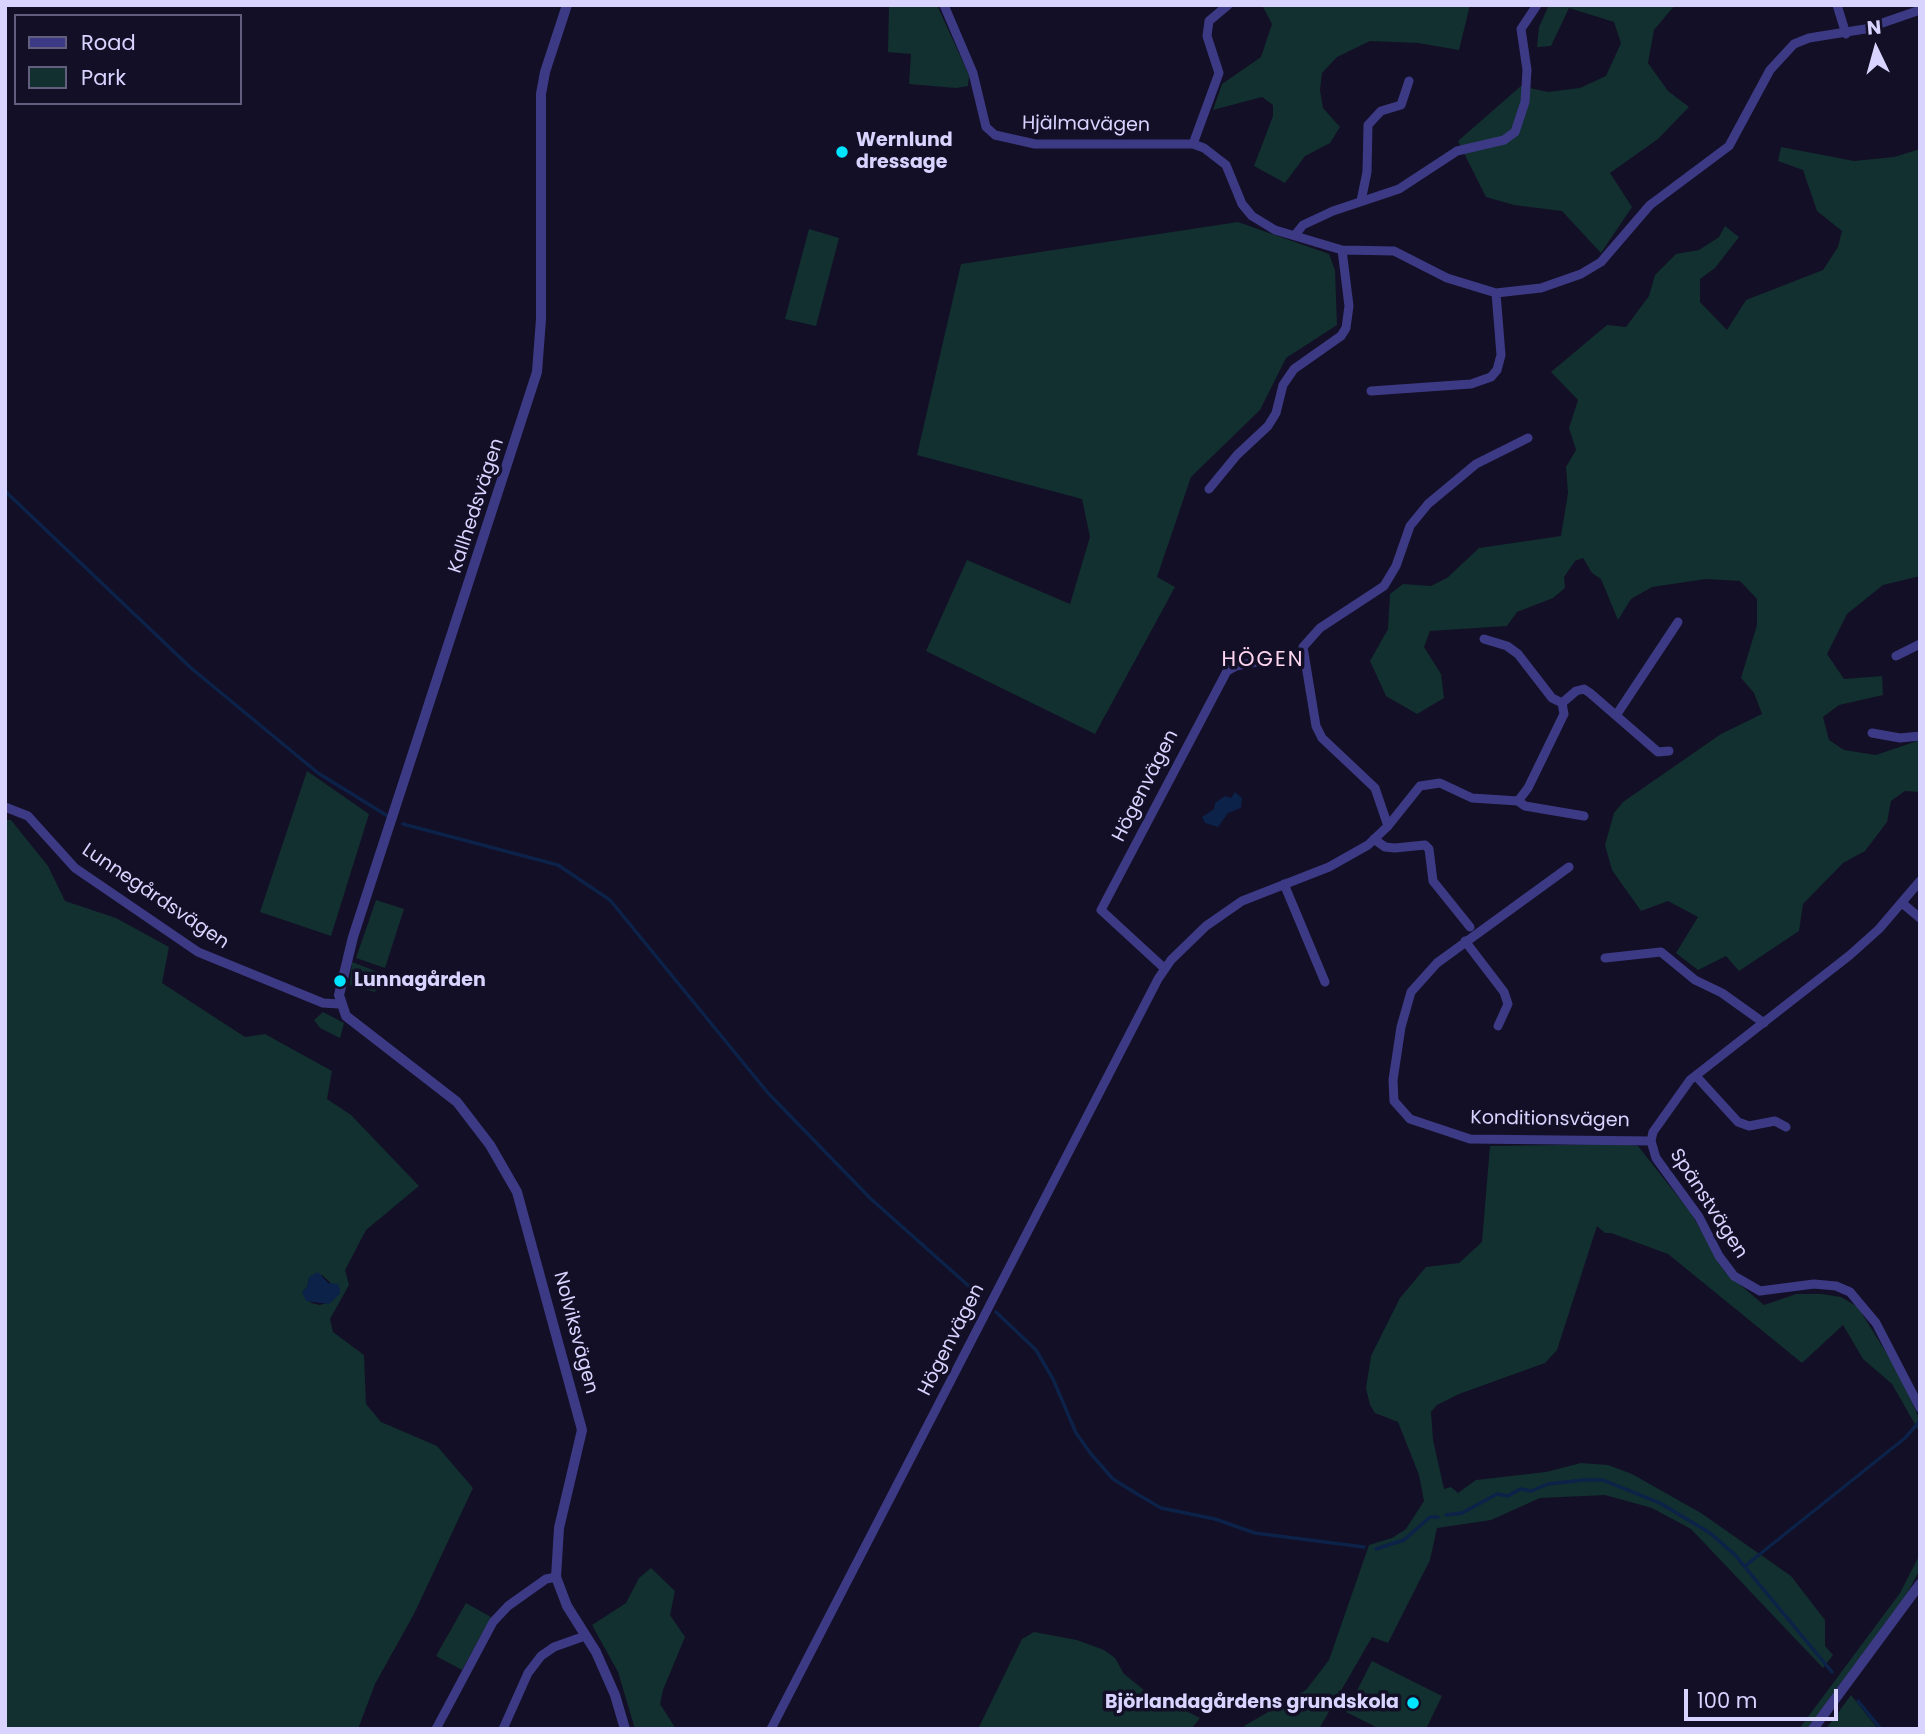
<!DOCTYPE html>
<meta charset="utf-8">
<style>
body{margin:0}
#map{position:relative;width:1925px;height:1734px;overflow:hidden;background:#130f26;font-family:Poppins,sans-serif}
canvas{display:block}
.frame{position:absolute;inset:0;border:7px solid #d9d4ff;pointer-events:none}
.legend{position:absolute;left:14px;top:14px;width:228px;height:91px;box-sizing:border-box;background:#130f26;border:2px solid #625e7d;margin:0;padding:9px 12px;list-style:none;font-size:21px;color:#d9d4ff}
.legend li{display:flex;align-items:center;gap:14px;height:35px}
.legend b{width:35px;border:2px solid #625e7d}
.north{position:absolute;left:1841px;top:14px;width:70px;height:70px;-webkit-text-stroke:5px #130f26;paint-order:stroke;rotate:355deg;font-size:19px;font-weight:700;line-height:28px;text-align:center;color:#d9d4ff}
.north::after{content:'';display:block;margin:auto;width:24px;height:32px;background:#d9d4ff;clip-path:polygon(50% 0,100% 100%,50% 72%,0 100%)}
.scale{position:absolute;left:1684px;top:1689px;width:154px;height:32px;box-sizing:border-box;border:4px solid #d9d4ff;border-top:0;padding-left:9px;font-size:21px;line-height:24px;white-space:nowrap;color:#d9d4ff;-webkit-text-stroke:5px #130f26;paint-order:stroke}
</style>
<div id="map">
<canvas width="1925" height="1734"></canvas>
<div class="frame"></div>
<ul class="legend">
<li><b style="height:9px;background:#3d3a85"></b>Road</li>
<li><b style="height:19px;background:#12302f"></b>Park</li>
</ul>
<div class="north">N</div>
<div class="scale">100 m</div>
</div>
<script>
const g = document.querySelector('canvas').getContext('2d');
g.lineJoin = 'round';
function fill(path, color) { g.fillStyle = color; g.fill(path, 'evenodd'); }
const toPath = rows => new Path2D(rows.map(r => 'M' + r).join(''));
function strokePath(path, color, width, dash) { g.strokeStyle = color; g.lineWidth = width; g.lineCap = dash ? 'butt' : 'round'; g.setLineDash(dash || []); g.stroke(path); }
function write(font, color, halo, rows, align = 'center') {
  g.font = font + ' Poppins,sans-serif'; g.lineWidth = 7; g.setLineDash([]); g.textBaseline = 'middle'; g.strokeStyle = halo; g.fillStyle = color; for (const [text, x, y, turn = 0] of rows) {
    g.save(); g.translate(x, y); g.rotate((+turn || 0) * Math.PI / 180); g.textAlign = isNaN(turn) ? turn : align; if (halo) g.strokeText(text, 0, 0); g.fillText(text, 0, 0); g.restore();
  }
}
const green = toPath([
 [889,5,937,5,969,75,968,86,956,88,909,84,911,54,888,52],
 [1262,5,1470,5,1459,50,1418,43,1370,41,1337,57,1322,73,1320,90,1323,108,1340,127,1330,143,1305,156,1285,183,1254,166,1273,116,1273,105,1262,97,1213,110,1222,84,1261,57,1272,24],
 [1549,5,1675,5,1654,30,1648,63,1668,91,1689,107,1658,139,1610,173,1632,207,1601,253,1562,211,1514,205,1486,197,1458,141,1521,86,1548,92,1580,88,1606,76,1621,43,1614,22,1569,8,1551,46,1537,47,1539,27],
 [1781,147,1854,161,1894,157,1920,149,1920,576,1883,585,1847,614,1827,654,1844,679,1882,676,1883,695,1839,705,1823,717,1829,740,1844,750,1876,755,1920,740,1920,792,1905,791,1891,801,1887,822,1865,851,1843,863,1803,904,1799,931,1739,971,1726,956,1698,970,1676,953,1698,917,1668,901,1641,911,1612,870,1605,845,1614,813,1623,802,1721,734,1762,714,1754,693,1741,678,1757,625,1757,599,1740,581,1706,579,1652,587,1631,599,1618,620,1601,579,1592,573,1583,558,1575,561,1564,577,1565,588,1553,598,1517,612,1507,626,1430,631,1424,647,1441,674,1444,698,1417,714,1386,696,1370,661,1388,629,1390,594,1403,584,1431,586,1447,578,1479,548,1561,536,1568,493,1566,467,1576,450,1569,428,1578,400,1551,372,1607,325,1626,327,1649,296,1655,275,1676,254,1699,250,1719,237,1725,226,1739,237,1715,268,1700,279,1700,302,1727,330,1746,300,1823,270,1838,247,1842,231,1817,211,1803,170,1778,161],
 [1238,222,1329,254,1335,270,1337,325,1286,358,1260,410,1191,477,1157,577,1175,587,1095,734,926,651,967,560,1070,604,1090,537,1082,499,917,455,961,264],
 [809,229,839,238,816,326,785,319],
 [307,771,369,814,331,936,260,912],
 [5,820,11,820,48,866,65,901,116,918,169,947,162,983,245,1037,265,1034,332,1071,327,1099,351,1115,419,1186,366,1230,345,1270,349,1285,330,1319,333,1332,364,1355,366,1404,381,1422,437,1446,473,1488,414,1614,375,1684,358,1729,5,1729],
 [322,1275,333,1285,335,1296,333,1301,320,1305,311,1303,302,1292,307,1287,309,1277],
 [376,900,404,909,385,968,356,958],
 [352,962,383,974,375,992,350,985],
 [323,1012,344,1023,340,1038,320,1028,314,1020],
 [1621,1144,1638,1146,1691,1213,1725,1272,1764,1305,1796,1294,1822,1294,1841,1297,1858,1307,1897,1370,1920,1420,1920,1433,1892,1384,1863,1359,1843,1325,1802,1363,1668,1254,1611,1233,1605,1233,1597,1226,1557,1350,1545,1363,1459,1394,1437,1405,1431,1412,1433,1440,1444,1489,1451,1487,1458,1493,1476,1480,1546,1472,1581,1463,1608,1465,1632,1474,1701,1513,1791,1576,1825,1620,1825,1646,1833,1655,1823,1668,1691,1529,1652,1508,1605,1495,1540,1498,1491,1520,1437,1528,1430,1560,1388,1643,1372,1637,1319,1729,1246,1729,1244,1726,1306,1690,1329,1660,1369,1545,1392,1538,1406,1529,1424,1501,1419,1475,1398,1422,1375,1413,1370,1405,1366,1388,1371,1356,1400,1298,1426,1267,1459,1263,1482,1242,1490,1146],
 [1920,1554,1920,1569,1908,1592,1807,1729,1799,1729,1900,1593],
 [651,1568,675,1591,670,1615,685,1637,663,1690,660,1704,676,1729,635,1729,618,1672,592,1625,626,1603,639,1578],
 [466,1603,491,1617,462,1670,436,1656],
 [1034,1632,1077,1640,1104,1650,1115,1658,1124,1674,1144,1690,1200,1718,1191,1729,978,1729,1022,1639],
 [1372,1661,1442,1696,1426,1729,1380,1729,1346,1712],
 [1851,1695,1878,1729,1826,1729]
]);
const water = toPath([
 [1235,792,1242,798,1241,808,1228,813,1218,827,1205,823,1202,817,1214,809,1215,803,1225,796,1231,798],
 [318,1272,328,1283,338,1284,340,1289,340,1294,329,1304,306,1301,302,1292,307,1287,309,1277]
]);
const stream = toPath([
 [5,491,191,668,318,773,386,815],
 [403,824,558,865,610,900,768,1093,871,1199,980,1296],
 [996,1312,1036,1350,1053,1379,1076,1433,1091,1454,1113,1479,1137,1494,1161,1508,1215,1519,1255,1533,1364,1547],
 [1446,1515,1462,1513,1497,1494,1508,1496,1520,1489,1531,1491,1548,1484,1584,1480,1603,1480,1660,1503,1710,1533,1735,1555,1832,1672],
 [1376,1549,1404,1540,1430,1517,1438,1517],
 [1745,1566,1905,1438,1919,1422],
 [1858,1701,1881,1729]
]);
const minor = toPath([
 [944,5,973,73,986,127,995,135,1035,144,1193,144,1204,148,1226,165,1242,204,1252,216,1275,230,1342,250,1394,251,1447,278,1496,293,1541,288,1581,274,1601,262,1650,205,1729,146,1770,70,1794,44,1809,38,1865,29,1920,10],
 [1837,5,1846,34],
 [1193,144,1219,73,1207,36,1209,21,1228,5],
 [1361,201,1367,172,1368,125,1381,111,1401,105,1409,81],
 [1295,235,1303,225,1333,211,1399,189,1457,151,1504,140,1515,132,1525,102,1527,70,1521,29,1537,5],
 [1371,391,1471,384,1491,377,1497,370,1501,355,1496,293],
 [1209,489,1237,455,1268,426,1276,413,1283,385,1294,369,1341,336,1346,328,1349,306,1342,250],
 [1484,639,1507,646,1518,654,1552,698,1562,703],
 [1896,656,1920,644],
 [1617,714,1678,622],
 [1872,733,1900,738,1920,736],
 [1518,801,1525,806,1584,816],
 [5,807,28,816,75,868,198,952,323,1003,339,1004],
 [1388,826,1375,788,1322,738,1316,726,1303,647,1320,628,1384,586,1396,566,1410,526,1428,504,1476,464,1528,438],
 [1374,839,1385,847,1395,848,1425,845,1429,849,1433,881,1470,927],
 [1569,867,1437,963,1411,992,1401,1027,1393,1080,1394,1101,1410,1119,1470,1139,1651,1141],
 [1920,881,1879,929,1850,955,1690,1080,1653,1132,1651,1141,1656,1158,1699,1217,1719,1256,1734,1276,1760,1291,1814,1284,1836,1286,1850,1292,1876,1323,1920,1408],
 [1284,884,1325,982],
 [1902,903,1920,918],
 [1465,941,1504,992,1508,1004,1498,1026],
 [1605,958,1661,952,1695,980,1722,993,1764,1023],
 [1164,968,1101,910,1227,671,1236,666,1303,653],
 [1696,1076,1738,1122,1749,1126,1775,1121,1786,1127],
 [436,1729,493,1622,508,1606,546,1579,556,1577],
 [503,1729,528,1673,541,1656,554,1647,585,1636],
 [771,1729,1158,979,1171,960,1206,926,1242,901,1329,867,1368,845,1388,826,1420,786,1440,783,1472,798,1518,801,1528,788,1564,714,1562,703,1576,691,1584,689,1590,693,1658,752,1669,751]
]);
const tertiary = toPath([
 [567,5,545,72,541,94,541,319,537,372,353,937,339,995,346,1016,457,1102,490,1145,517,1192,582,1430,559,1528,556,1577,567,1606,596,1652,615,1695,625,1729],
 [1813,1729,1920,1584]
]);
const markers = [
 [842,152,7,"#00e5ff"],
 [340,981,7,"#00e5ff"],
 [1413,1703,7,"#00e5ff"]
];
const streetNames = [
 ["Hjälmavägen",1086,125,1],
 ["Kallhedsvägen",477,506,-72],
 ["Högenvägen",1146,786,-63],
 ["Lunnegårdsvägen",155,897,34],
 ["Konditionsvägen",1550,1120,1],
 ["Spänstvägen",1708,1204,57],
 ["Nolviksvägen",575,1333,75],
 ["Högenvägen",952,1340,-63]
];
const poiNames = [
 ["Wernlund",856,141],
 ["dressage",856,163],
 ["Lunnagården",354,981],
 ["Björlandagårdens grundskola",1399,1703,"right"]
];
const neighbourhoodNames = [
 ["HÖGEN",1263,661]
];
fill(green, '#12302f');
fill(water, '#0c2248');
strokePath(stream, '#0c2248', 3.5);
strokePath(minor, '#3d3a85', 9);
strokePath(tertiary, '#3d3a85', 10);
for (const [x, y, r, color] of markers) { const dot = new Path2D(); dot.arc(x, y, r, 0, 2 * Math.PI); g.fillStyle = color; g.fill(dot); strokePath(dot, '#130f26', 2.5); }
write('19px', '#d9d4ff', '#130f26', streetNames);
write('bold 19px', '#d9d4ff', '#130f26', poiNames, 'left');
g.letterSpacing = '2px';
write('21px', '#ffd6f0', '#130f26', neighbourhoodNames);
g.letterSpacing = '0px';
</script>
